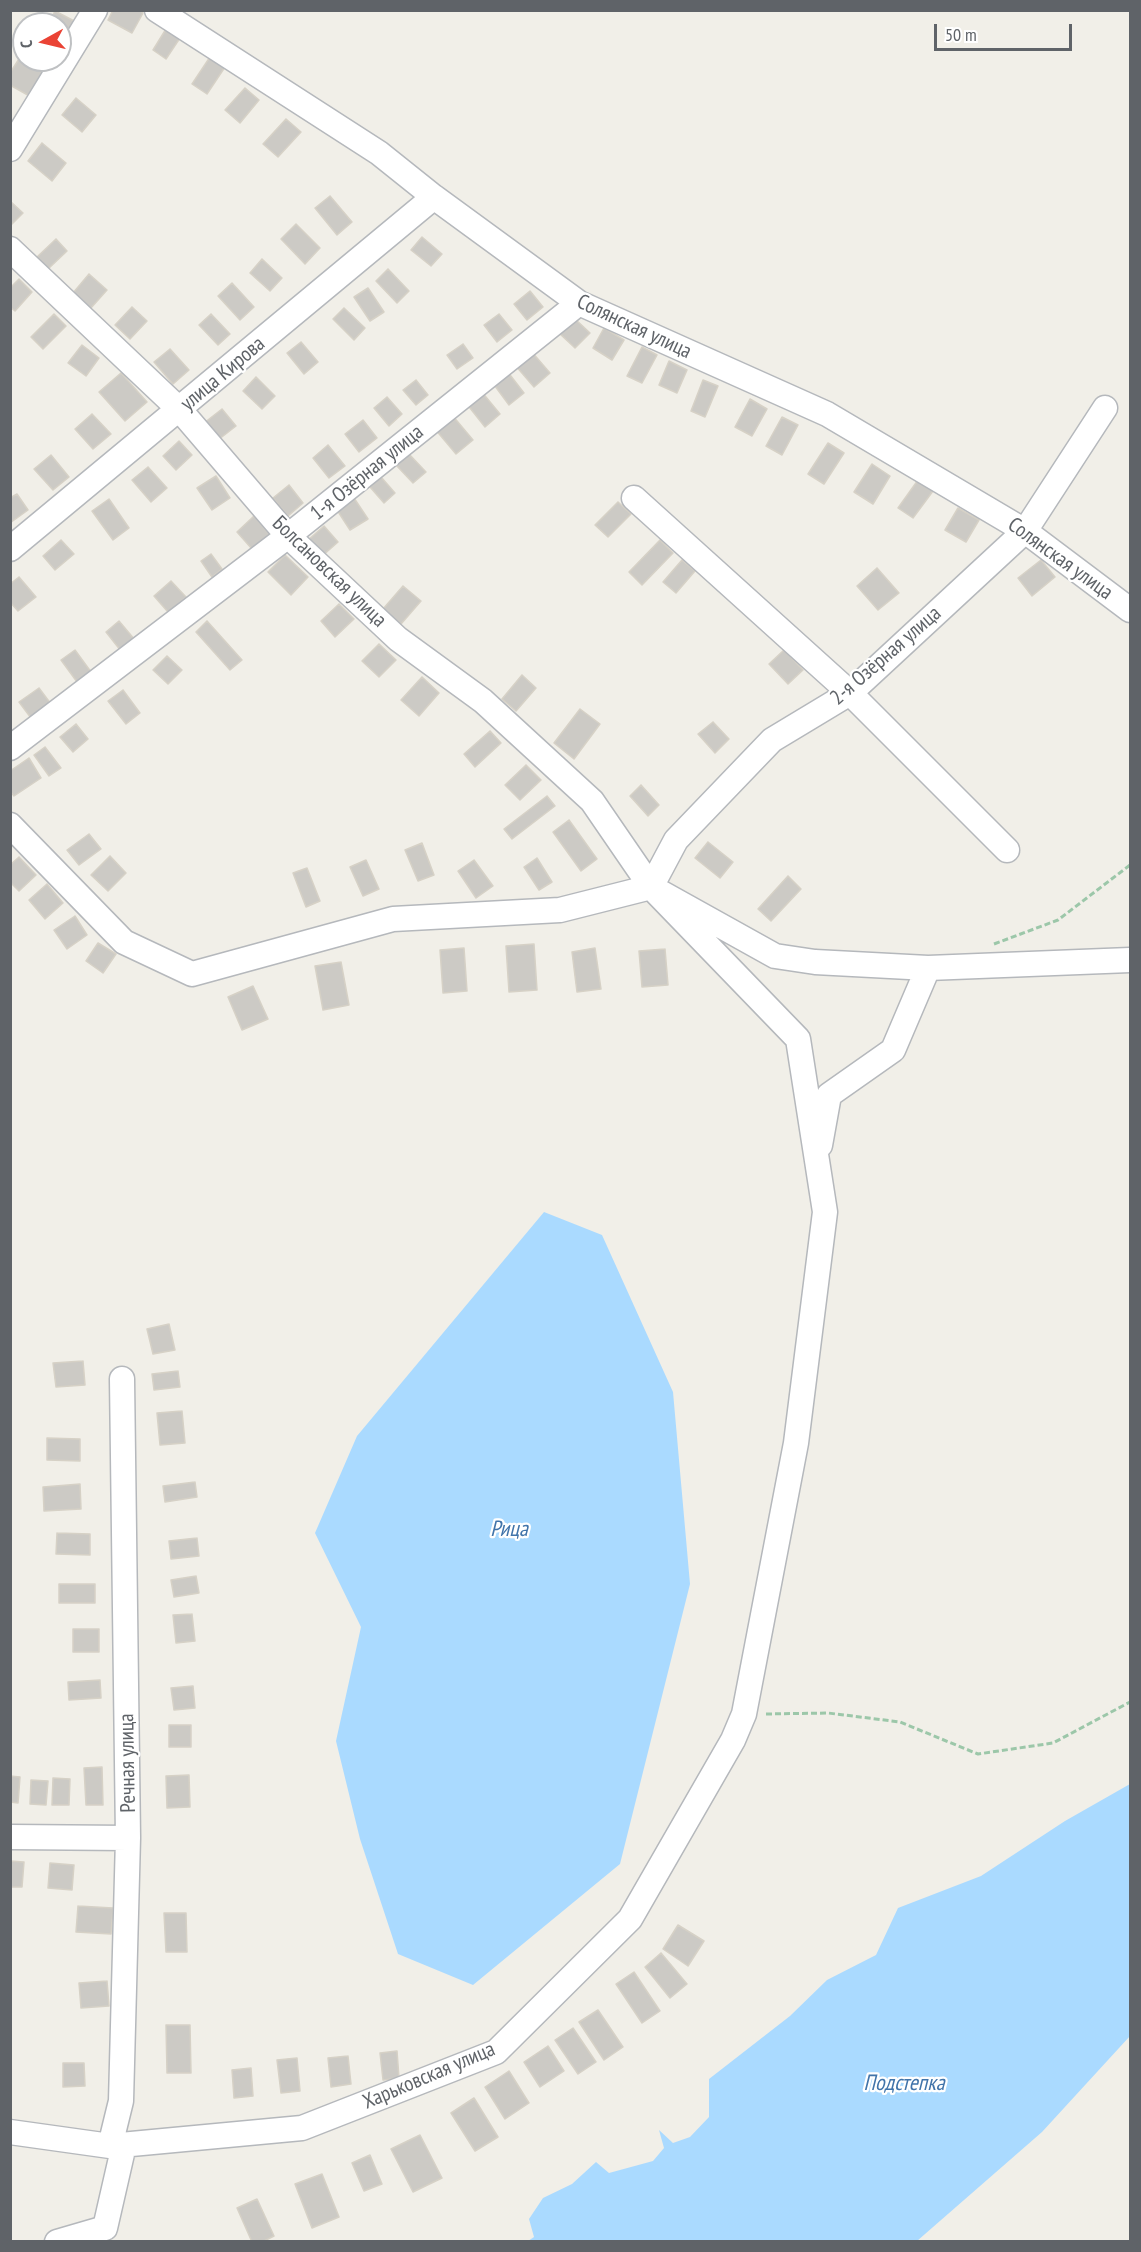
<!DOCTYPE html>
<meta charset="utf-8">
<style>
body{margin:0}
#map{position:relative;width:1141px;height:2252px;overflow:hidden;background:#f1efe8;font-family:"PT Sans Narrow",sans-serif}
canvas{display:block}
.frame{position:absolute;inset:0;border:12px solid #5f6368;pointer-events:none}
.north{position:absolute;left:12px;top:12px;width:60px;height:60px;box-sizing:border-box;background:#fff;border:2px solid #bfc1c3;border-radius:50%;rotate:262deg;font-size:16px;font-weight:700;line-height:24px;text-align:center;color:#5f6368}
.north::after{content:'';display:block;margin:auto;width:21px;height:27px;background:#ea4335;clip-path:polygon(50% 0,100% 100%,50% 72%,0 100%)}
.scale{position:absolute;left:934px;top:24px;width:138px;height:27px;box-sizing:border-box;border:3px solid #5f6368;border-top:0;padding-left:8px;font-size:18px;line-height:21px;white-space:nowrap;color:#5f6368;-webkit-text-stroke:4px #fff;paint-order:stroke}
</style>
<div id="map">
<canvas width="1141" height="2252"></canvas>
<div class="frame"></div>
<div class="north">С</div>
<div class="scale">50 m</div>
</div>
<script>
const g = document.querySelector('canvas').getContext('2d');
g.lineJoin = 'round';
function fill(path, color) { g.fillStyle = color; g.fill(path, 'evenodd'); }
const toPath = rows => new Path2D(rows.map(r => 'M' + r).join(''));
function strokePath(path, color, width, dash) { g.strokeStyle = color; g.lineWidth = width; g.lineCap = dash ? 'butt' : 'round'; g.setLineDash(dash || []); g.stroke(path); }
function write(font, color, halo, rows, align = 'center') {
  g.font = font + ' "PT Sans Narrow",sans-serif'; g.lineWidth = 4.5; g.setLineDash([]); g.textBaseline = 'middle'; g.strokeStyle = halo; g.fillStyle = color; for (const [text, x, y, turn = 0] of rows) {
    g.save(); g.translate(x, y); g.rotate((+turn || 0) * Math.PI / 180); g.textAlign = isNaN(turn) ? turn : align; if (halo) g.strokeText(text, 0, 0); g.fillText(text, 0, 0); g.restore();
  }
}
const water = toPath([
 [544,1212,602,1235,673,1392,690,1584,620,1864,473,1985,398,1954,360,1839,336,1741,361,1627,315,1533,357,1436],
 [1130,1784,1130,2036,1042,2132,917,2241,528,2241,534,2237,529,2219,543,2198,572,2184,596,2162,609,2173,653,2161,664,2148,659,2130,673,2143,690,2137,709,2117,709,2079,790,2016,827,1980,876,1955,898,1908,981,1876,1065,1821]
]);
const building = toPath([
 [113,10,139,10,143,13,132,33,108,20,113,10],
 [55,11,78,23,71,37,60,31,60,24,48,24,55,11],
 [166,29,180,38,166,59,153,50,166,29],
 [24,51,24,60,40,60,51,67,33,98,10,85,10,73,24,51],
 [210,57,225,67,207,94,192,84,210,57],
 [245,88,259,100,240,123,225,110,245,88],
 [76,98,96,115,82,132,62,115,76,98],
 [286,119,301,132,278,157,263,144,286,119],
 [42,143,66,163,52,181,28,161,42,143],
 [330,196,352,222,337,235,315,208,330,196],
 [10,201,23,213,10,226,10,201],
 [296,224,320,248,305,264,281,239,296,224],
 [422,237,442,254,431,266,411,250,422,237],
 [56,239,67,251,48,269,37,257,56,239],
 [262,259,282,278,270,291,250,273,262,259],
 [388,269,409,291,397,303,376,281,388,269],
 [89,274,107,290,90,309,73,293,89,274],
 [19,279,32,292,15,311,10,307,10,288,19,279],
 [232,283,254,307,240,320,218,296,232,283],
 [368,288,384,312,370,321,354,297,368,288],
 [530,291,543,307,527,320,514,304,530,291],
 [132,307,147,321,130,339,115,325,132,307],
 [344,308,365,328,354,340,333,319,344,308],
 [54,314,66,326,43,349,31,337,54,314],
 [211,314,230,334,218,345,199,325,211,314],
 [499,314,512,330,497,342,484,325,499,314],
 [574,318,590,333,575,348,559,333,574,318],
 [604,328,624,340,612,360,593,348,604,328],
 [301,342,318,362,304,374,287,353,301,342],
 [463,344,473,358,457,369,447,355,463,344],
 [82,345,99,358,86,376,68,363,82,345],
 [642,347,657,355,642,383,627,376,642,347],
 [170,349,189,370,173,384,154,362,170,349],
 [531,351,550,373,534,387,515,365,531,351],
 [669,361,687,370,677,393,659,385,669,361],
 [507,371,524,393,509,405,492,382,507,371],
 [121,373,147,402,125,421,99,392,121,373],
 [256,377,275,396,262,409,243,391,256,377],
 [416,380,428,395,416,405,403,390,416,380],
 [703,380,718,386,705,417,691,411,703,380],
 [481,391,500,414,485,427,466,403,481,391],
 [387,397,402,414,389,426,374,408,387,397],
 [750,399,767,409,752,436,735,427,750,399],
 [222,409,236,426,218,440,204,423,222,409],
 [92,414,111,434,93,449,75,429,92,414],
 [452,415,473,440,456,454,435,429,452,415],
 [782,417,798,425,782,455,766,446,782,417],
 [363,420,377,438,359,452,345,434,363,420],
 [179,441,192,455,176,470,163,456,179,441],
 [828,443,844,453,824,484,808,474,828,443],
 [328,445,345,466,329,478,313,458,328,445],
 [408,453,426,472,413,483,396,465,408,453],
 [51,455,69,477,53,490,34,469,51,455],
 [872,464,890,476,873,504,854,492,872,464],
 [148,467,167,488,151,502,132,480,148,467],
 [216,476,230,498,212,510,197,488,216,476],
 [381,477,395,493,384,503,370,487,381,477],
 [918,480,933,491,913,518,898,508,918,480],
 [289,485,303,503,288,516,273,498,289,485],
 [17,494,28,510,10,523,10,498,17,494],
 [354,498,368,519,350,530,337,510,354,498],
 [109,499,129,528,113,540,92,511,109,499],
 [618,502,631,514,608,537,595,525,618,502],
 [958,508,979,520,966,542,945,530,958,508],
 [254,516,269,534,252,549,237,532,254,516],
 [324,526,338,542,321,557,307,541,324,526],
 [61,540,74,554,55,570,43,556,61,540],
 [660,540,673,553,642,585,629,572,660,540],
 [211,554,222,569,212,577,201,561,211,554],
 [285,555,308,577,291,595,268,572,285,555],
 [682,560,695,571,676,593,663,582,682,560],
 [1041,560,1055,577,1032,596,1018,578,1041,560],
 [877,568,899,593,878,610,857,586,877,568],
 [19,577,36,597,18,611,10,602,10,584,19,577],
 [171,581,186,597,168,612,154,596,171,581],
 [403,586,421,601,401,624,383,609,403,586],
 [339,604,354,619,335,637,321,621,339,604],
 [119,621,135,640,121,651,106,632,119,621],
 [207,621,242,660,230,670,196,632,207,621],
 [379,644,396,660,379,677,362,661,379,644],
 [75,650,94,676,80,686,61,660,75,650],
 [784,650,803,670,788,684,769,664,784,650],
 [167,656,182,670,168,684,153,670,167,656],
 [522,675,536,688,516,711,502,699,522,675],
 [422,677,439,693,419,716,401,700,422,677],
 [39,688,51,704,31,718,19,702,39,688],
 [123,690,140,713,126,724,108,701,123,690],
 [580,709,600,724,574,759,554,743,580,709],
 [713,722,729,739,715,753,698,734,713,722],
 [76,724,88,739,73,752,60,737,76,724],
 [490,731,501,743,475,767,464,754,490,731],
 [45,747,61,768,49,776,34,755,45,747],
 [29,758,41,778,14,796,10,791,10,771,29,758],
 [526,765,541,780,520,800,505,785,526,765],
 [641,785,659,805,648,816,630,796,641,785],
 [547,796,555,806,512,839,504,829,547,796],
 [569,820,597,859,581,871,553,832,569,820],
 [89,834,101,849,79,865,67,850,89,834],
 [708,842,733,862,720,878,695,858,708,842],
 [422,843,434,875,418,881,405,850,422,843],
 [110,856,126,873,108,891,91,875,110,856],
 [19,857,36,875,19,891,10,882,10,865,19,857],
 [537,858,552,882,539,890,524,867,537,858],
 [366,860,379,889,363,896,350,867,366,860],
 [474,860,493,886,476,898,458,871,474,860],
 [307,868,320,901,306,907,293,873,307,868],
 [788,876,801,889,771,921,758,909,788,876],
 [47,884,63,903,45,919,29,900,47,884],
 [75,916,87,935,67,949,54,930,75,916],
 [98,943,116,954,103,973,86,961,98,943],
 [534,944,537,990,509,992,506,946,534,944],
 [464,948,467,991,443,993,440,950,464,948],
 [595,948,601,989,577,992,572,952,595,948],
 [665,949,668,985,642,987,639,951,665,949],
 [341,962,349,1005,323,1010,315,966,341,962],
 [253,986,268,1019,242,1030,228,997,253,986],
 [169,1324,175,1350,153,1354,147,1329,169,1324],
 [83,1361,85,1385,56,1387,53,1363,83,1361],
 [178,1371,180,1387,154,1390,152,1374,178,1371],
 [182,1411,185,1443,160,1445,157,1413,182,1411],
 [47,1438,80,1439,80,1461,47,1460,47,1438],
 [195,1482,197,1497,165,1502,163,1486,195,1482],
 [80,1484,81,1509,44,1511,43,1487,80,1484],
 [57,1533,90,1534,90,1555,56,1554,57,1533],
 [197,1538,199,1556,171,1559,169,1541,197,1538],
 [196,1576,199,1593,174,1597,171,1580,196,1576],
 [59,1584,95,1584,95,1603,59,1603,59,1584],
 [192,1614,195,1641,176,1643,173,1615,192,1614],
 [73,1629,99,1629,99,1652,73,1652,73,1629],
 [100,1680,101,1698,69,1700,68,1682,100,1680],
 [193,1686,195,1708,174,1710,171,1688,193,1686],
 [169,1725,191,1725,191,1747,169,1747,169,1725],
 [102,1767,103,1805,86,1805,84,1768,102,1767],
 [189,1775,190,1807,167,1808,166,1776,189,1775],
 [10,1776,20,1777,18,1803,10,1802,10,1776],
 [53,1778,70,1779,69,1805,52,1805,53,1778],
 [31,1780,48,1781,46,1805,30,1804,31,1780],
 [10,1861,24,1862,22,1887,10,1887,10,1861],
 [50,1863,74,1865,72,1890,48,1888,50,1863],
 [78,1906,113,1908,111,1934,76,1932,78,1906],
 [164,1913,186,1913,187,1952,166,1952,164,1913],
 [678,1925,704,1941,688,1966,663,1949,678,1925],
 [661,1953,687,1984,670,1998,645,1967,661,1953],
 [634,1972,660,2011,642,2023,616,1984,634,1972],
 [107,1981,109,2006,81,2008,79,1983,107,1981],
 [598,2010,623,2047,604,2060,579,2022,598,2010],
 [166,2025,190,2025,191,2073,167,2073,166,2025],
 [573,2028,596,2062,578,2074,555,2040,573,2028],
 [548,2046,564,2071,540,2087,524,2062,548,2046],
 [397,2051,399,2078,383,2080,380,2053,397,2051],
 [348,2056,351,2084,331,2087,328,2058,348,2056],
 [297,2058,300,2091,281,2093,277,2060,297,2058],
 [63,2063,84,2063,85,2086,63,2087,63,2063],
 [251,2068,253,2096,234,2098,232,2070,251,2068],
 [509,2071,529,2103,505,2119,485,2087,509,2071],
 [474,2098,498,2137,475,2151,451,2113,474,2098],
 [420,2135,442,2178,413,2192,391,2149,420,2135],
 [370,2155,382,2184,364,2191,352,2163,370,2155],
 [322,2174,339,2217,312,2228,295,2184,322,2174],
 [257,2199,274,2236,262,2242,252,2242,237,2208,257,2199]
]);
const path = toPath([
 [994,944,1058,920,1130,865],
 [766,1714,828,1713,900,1722,978,1754,1053,1743,1130,1702]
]);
const minor = toPath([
 [157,10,379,153,434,197,579,303,827,414,1025,531,1130,610],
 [10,149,95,10],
 [10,249,180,410,288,536,398,639,483,701,592,801,651,887,798,1039,825,1212,796,1443,744,1714,733,1740,630,1919,496,2052,302,2128,110,2146,10,2132],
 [634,498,850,693,1007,850],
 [10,549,434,197],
 [10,748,288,536,579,303],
 [10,825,124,942,192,974,393,919,560,910,651,887,775,956,815,962,928,968,1130,960],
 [651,887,676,840,772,740,850,693,1025,531,1105,408],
 [820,1145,829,1095,893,1050,928,968],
 [10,1837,128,1838],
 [110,2146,121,2101,128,1838,122,1379],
 [57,2242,105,2228,124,2145]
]);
const streetNames = [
 ["Солянская улица",634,327,25],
 ["улица Кирова",223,374,-40],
 ["1-я Озёрная улица",367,473,-39],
 ["Солянская улица",1060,559,36],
 ["Болсановская улица",329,572,44],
 ["2-я Озёрная улица",886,656,-41],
 ["Речная улица",128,1763,-91],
 ["Харьковская улица",429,2076,-23]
];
const waterNames = [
 ["Рица",509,1530],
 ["Подстепка",904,2084]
];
fill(water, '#aadaff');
fill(building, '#cccac5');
strokePath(building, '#d6d1c6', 1.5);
strokePath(minor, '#b5b8bc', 27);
strokePath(path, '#9cc7a9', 3, [6, 3]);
strokePath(minor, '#fff', 24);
write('21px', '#5f6368', '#fff', streetNames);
write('italic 22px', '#4174aa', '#fff', waterNames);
</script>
